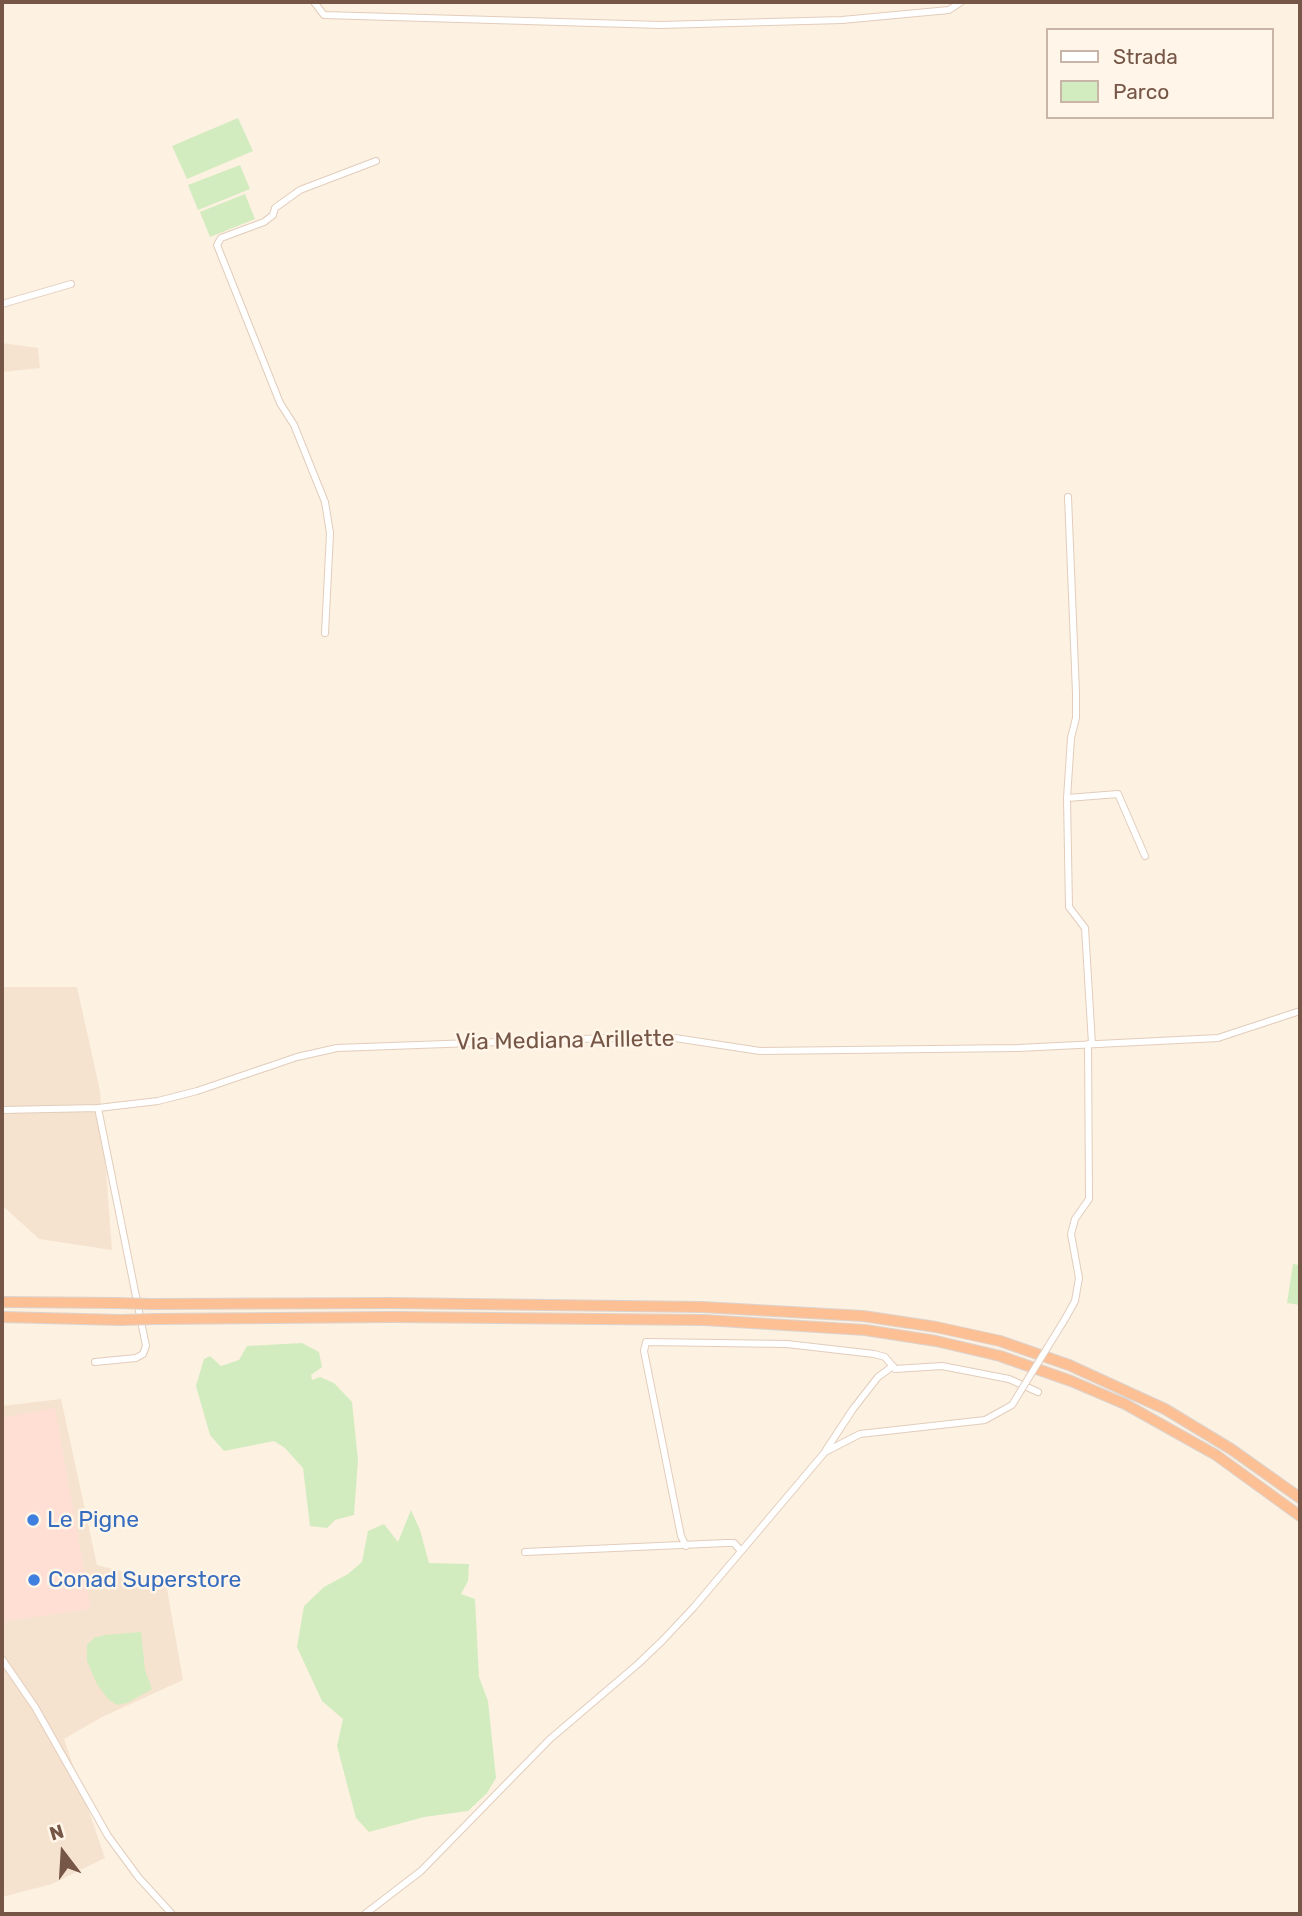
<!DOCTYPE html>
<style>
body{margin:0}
#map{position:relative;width:1302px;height:1916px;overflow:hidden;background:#fdf1e1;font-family:Rubik,sans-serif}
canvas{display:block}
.frame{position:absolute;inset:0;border:4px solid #765646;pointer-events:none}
.legend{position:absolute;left:1046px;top:28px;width:228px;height:91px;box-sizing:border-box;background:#fff5e8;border:2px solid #c8b5a7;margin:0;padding:9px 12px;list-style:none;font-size:21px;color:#765646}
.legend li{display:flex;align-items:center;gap:14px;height:35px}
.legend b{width:35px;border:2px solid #c8b5a7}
.north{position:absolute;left:28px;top:1818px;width:70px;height:70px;-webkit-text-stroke:5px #fff5e8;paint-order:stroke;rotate:343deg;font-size:19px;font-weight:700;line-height:28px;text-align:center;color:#765646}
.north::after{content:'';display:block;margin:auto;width:24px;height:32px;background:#765646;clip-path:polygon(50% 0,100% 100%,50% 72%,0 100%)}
</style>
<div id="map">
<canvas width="1302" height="1916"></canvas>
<div class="frame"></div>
<ul class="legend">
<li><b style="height:9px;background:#fff"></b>Strada</li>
<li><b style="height:19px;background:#d2ecbf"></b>Parco</li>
</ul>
<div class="north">N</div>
</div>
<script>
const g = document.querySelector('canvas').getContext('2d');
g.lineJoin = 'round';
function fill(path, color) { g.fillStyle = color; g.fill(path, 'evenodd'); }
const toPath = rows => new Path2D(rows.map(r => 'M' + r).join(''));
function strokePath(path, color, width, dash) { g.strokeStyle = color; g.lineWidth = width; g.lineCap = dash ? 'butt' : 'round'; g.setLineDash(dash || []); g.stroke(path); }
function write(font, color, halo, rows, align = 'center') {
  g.font = font + ' Rubik,sans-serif'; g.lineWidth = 5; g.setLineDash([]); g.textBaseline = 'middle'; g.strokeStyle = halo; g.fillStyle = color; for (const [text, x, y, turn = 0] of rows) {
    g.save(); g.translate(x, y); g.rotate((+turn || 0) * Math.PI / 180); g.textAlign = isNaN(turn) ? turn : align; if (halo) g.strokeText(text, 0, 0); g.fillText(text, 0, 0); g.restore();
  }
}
const residential = toPath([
 [2,343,38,348,40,368,2,372],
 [2,987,77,987,100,1091,112,1250,39,1239,5,1208,2,1208],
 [61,1399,97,1565,166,1583,183,1680,102,1717,64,1739,105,1858,52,1884,2,1897,2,1406]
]);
const commercial = toPath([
 [55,1408,91,1609,2,1622,2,1418]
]);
const green = toPath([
 [238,118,253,151,187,179,172,146],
 [240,165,250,189,198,210,188,185],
 [245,194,255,219,210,237,200,212],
 [1293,1264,1300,1265,1300,1305,1287,1303],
 [302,1343,319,1352,322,1367,311,1375,312,1380,320,1377,334,1383,352,1402,358,1460,354,1515,335,1520,327,1528,310,1526,303,1468,285,1448,274,1441,224,1451,210,1435,196,1386,204,1359,210,1356,221,1366,239,1360,247,1346],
 [411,1510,420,1530,429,1563,469,1564,468,1581,461,1594,475,1599,479,1677,488,1701,496,1778,487,1793,468,1811,424,1817,369,1832,356,1818,337,1746,343,1719,322,1701,297,1647,304,1606,324,1587,348,1574,362,1562,368,1531,384,1524,398,1542],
 [141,1632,145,1670,152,1689,127,1703,117,1705,108,1699,97,1684,87,1661,87,1645,94,1638,105,1635]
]);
const minor = toPath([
 [314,2,324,15,661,25,842,20,949,10,961,2],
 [2,304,71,284],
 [325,633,330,533,325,502,294,425,280,403,217,245,221,238,264,222,273,215,275,208,300,190,376,161],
 [1067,798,1071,738,1076,718,1076,693,1068,497],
 [1092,1044,1085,928,1069,907,1067,798,1118,794,1145,856],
 [2,1110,98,1108,158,1101,197,1091,297,1057,337,1048,662,1036,760,1051,1018,1048,1218,1038,1300,1011],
 [1065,1319,1075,1301,1079,1278,1071,1234,1075,1219,1089,1199,1088,1044],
 [95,1362,136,1358,143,1354,146,1346,98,1108],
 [826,1450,853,1409,878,1377,893,1366],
 [686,1546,681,1536,644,1351,646,1342,787,1344,874,1354,885,1357,895,1369,942,1366,1009,1379,1038,1392],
 [525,1552,726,1543,734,1543,741,1551],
 [2,1659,35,1707,108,1836,139,1878,172,1914],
 [365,1914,421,1871,550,1739,638,1664,663,1640,694,1607,825,1452,860,1434,985,1420,1012,1405,1020,1392]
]);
const trunk = toPath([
 [2,1302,118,1303],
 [150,1304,392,1303,702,1307,863,1316,936,1327,1000,1341,1069,1365,1165,1409,1231,1449,1300,1498],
 [2,1317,121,1320],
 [154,1319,393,1317,704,1320,865,1330,936,1341,1000,1356,1071,1381,1125,1404,1216,1455,1300,1516]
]);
const minorBridge = toPath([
 [1020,1392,1065,1319]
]);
const trunkBridge = toPath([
 [118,1303,150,1304],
 [121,1320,154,1319]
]);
const markers = [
 [33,1520,7,"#3f7fe0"],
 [34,1580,7,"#3f7fe0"]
];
const streetNames = [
 ["Via Mediana Arillette",565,1041,-1]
];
const shopNames = [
 ["Le Pigne",47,1520],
 ["Conad Superstore",48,1580]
];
fill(residential, '#f5e3cf');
fill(commercial, '#ffdfd4');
fill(green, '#d2ecbf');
strokePath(minor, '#e2cdbc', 8);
strokePath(trunk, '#dbd3cf', 12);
strokePath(minor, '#fff', 6);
strokePath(trunk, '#fdc095', 10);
strokePath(minorBridge, '#e2cdbc', 8, []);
strokePath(trunkBridge, '#dbd3cf', 12, []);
strokePath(minorBridge, '#fff', 6);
strokePath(trunkBridge, '#fdc095', 10);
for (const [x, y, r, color] of markers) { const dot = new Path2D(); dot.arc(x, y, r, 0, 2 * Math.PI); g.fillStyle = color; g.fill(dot); strokePath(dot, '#fff5e8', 2.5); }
write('23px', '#765646', '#fff5e8', streetNames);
write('23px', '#366cbe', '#fff5e8', shopNames, 'left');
</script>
